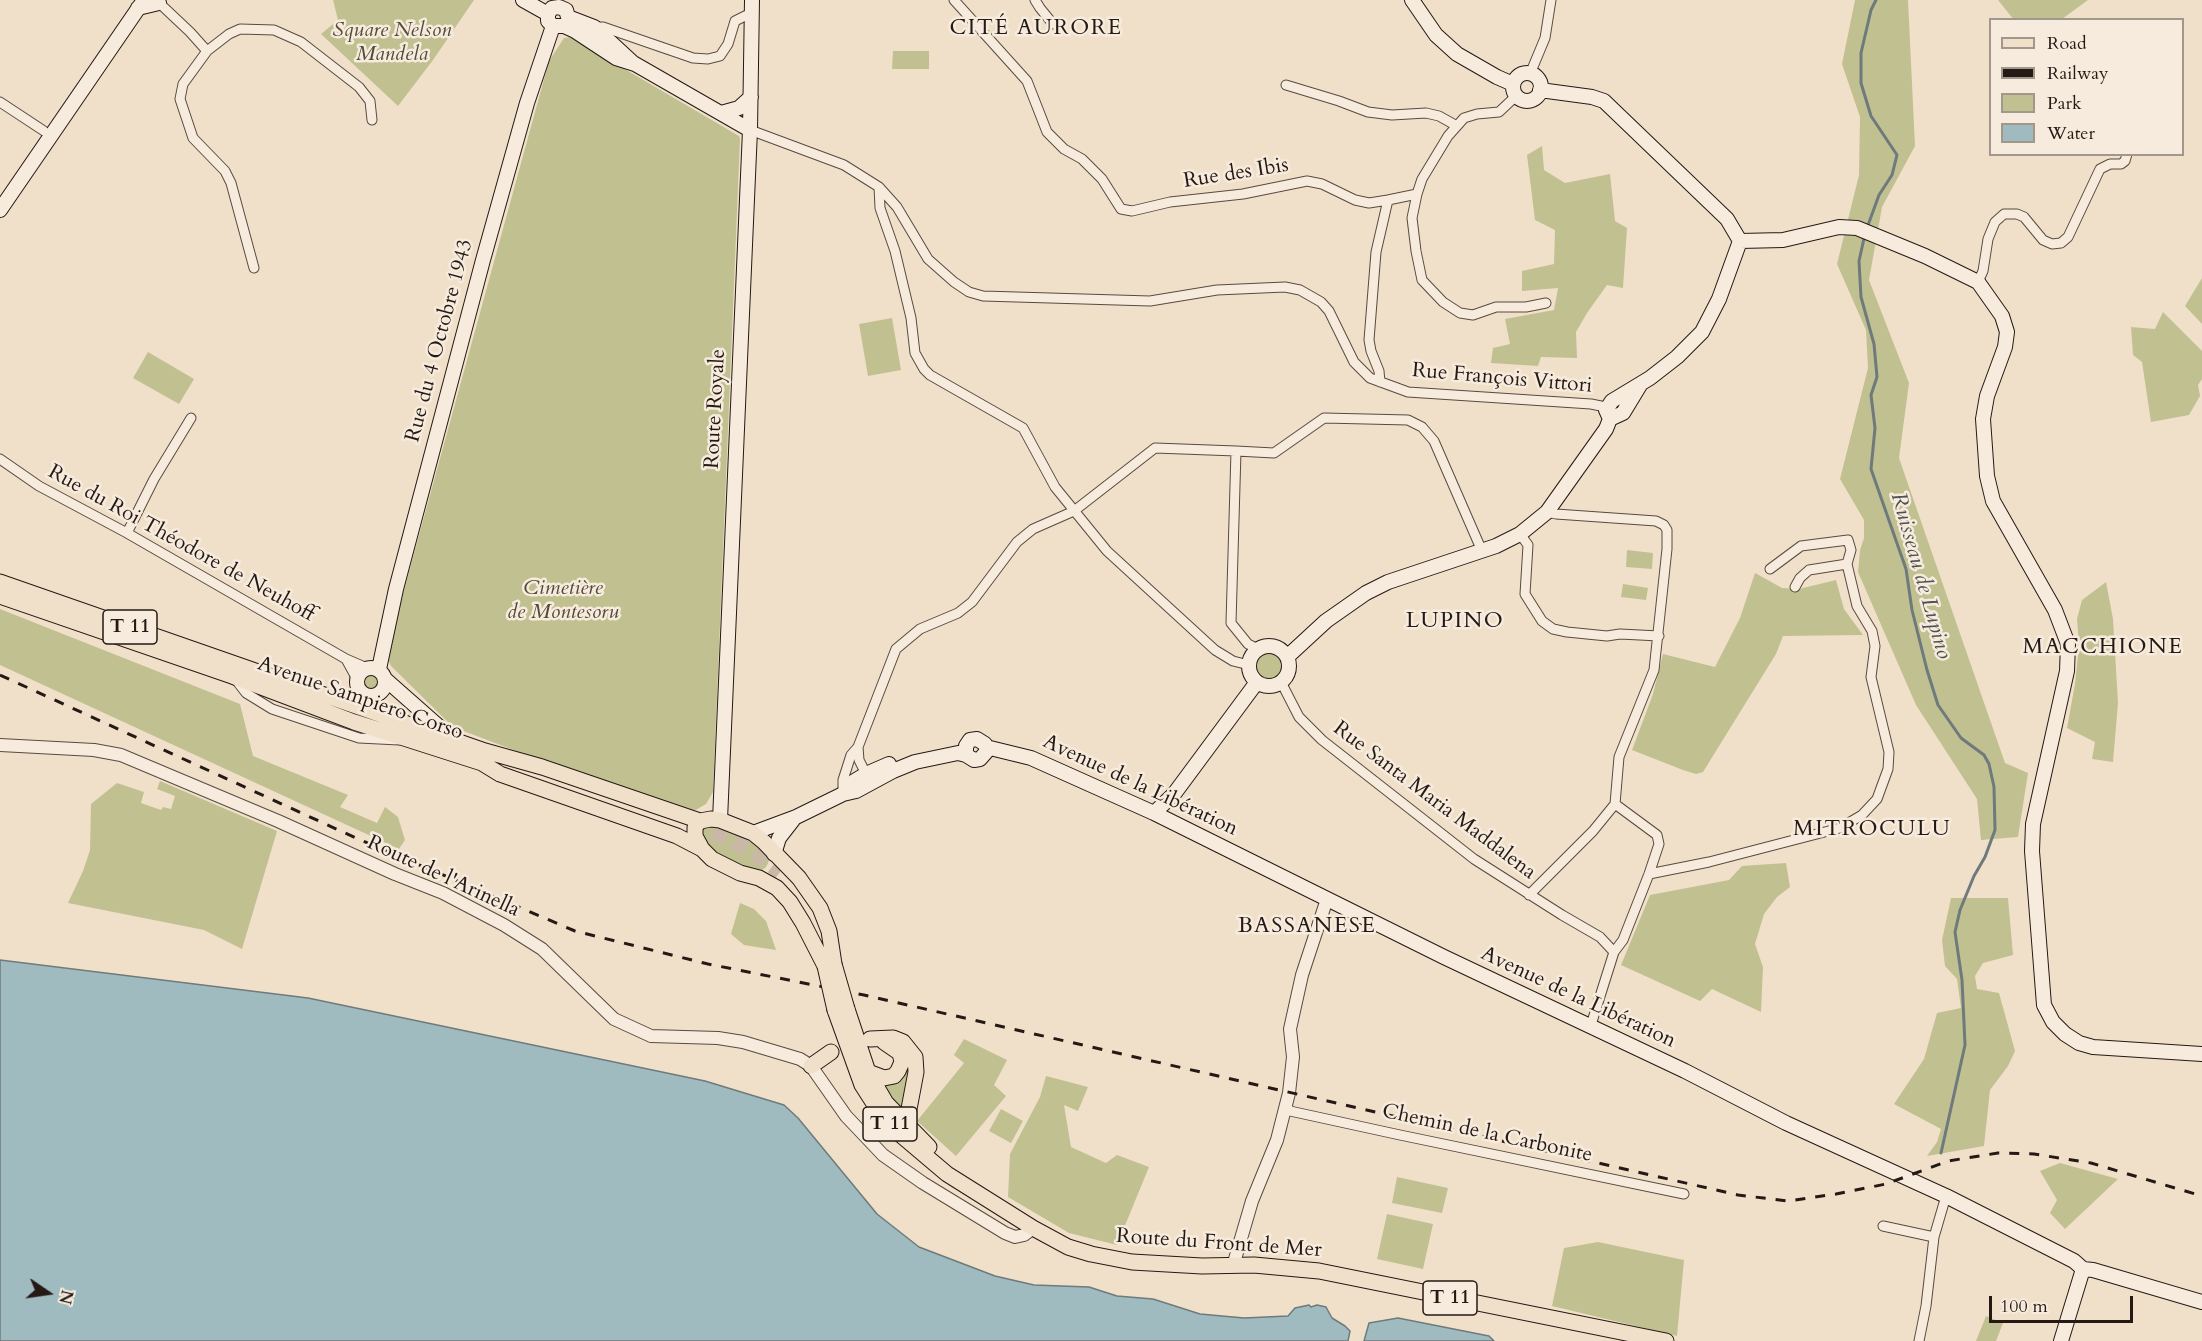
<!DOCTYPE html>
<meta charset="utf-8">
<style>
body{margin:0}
#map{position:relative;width:2202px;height:1341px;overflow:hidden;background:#f1e0c9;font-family:Cardo,serif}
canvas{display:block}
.legend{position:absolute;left:1989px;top:18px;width:195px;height:138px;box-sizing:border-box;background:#f6ebdc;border:2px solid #a2978c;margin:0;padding:8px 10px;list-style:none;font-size:18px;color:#241914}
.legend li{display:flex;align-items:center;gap:12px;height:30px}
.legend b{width:30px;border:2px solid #a2978c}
.north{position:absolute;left:18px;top:1263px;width:60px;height:60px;-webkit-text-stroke:4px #f6ebdc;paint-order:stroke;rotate:103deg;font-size:16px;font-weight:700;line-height:24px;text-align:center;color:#241914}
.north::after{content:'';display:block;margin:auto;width:21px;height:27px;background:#241914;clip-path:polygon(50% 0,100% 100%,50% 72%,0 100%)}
.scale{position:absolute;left:1989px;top:1296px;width:144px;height:27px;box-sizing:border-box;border:3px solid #241914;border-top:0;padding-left:8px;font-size:18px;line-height:21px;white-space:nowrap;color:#241914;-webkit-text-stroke:4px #f6ebdc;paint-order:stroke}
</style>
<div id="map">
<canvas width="2202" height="1341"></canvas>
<ul class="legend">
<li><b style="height:8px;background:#f1e0c9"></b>Road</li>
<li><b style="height:8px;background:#241914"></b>Railway</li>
<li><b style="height:16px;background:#c1c091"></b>Park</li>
<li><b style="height:16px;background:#9fbbc0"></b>Water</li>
</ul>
<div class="north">N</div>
<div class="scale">100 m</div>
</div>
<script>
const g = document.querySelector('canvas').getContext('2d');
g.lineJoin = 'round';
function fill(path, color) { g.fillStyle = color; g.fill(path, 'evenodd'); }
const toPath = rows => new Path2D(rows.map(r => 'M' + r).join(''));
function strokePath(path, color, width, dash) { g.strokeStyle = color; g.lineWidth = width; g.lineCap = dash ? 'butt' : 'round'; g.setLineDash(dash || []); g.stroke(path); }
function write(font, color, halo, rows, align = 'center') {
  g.font = font + ' Cardo,serif'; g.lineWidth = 5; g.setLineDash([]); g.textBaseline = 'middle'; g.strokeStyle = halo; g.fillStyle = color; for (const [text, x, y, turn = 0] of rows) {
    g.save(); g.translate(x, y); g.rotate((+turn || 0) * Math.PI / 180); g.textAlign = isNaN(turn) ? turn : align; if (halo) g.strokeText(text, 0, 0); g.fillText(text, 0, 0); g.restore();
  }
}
const green = toPath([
 [333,0,474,0,433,60,398,106,321,34,338,20],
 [1855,0,1908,0,1915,146,1882,207,1869,280,1909,383,1899,458,2005,763,2028,773,2018,837,1981,840,1977,799,1916,705,1858,572,1860,550,1864,538,1864,520,1840,479,1868,368,1866,330,1837,264,1859,175,1860,117,1842,64],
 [1998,0,2088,0,2062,19,2014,20],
 [570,37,739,136,740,139,713,792,706,804,694,811,624,792,453,727,391,666,388,659,390,641,549,61,564,38],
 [893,51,929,51,929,69,892,69],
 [1542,146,1544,170,1565,183,1610,174,1615,221,1627,228,1623,288,1607,285,1587,313,1576,332,1577,358,1541,357,1538,366,1491,363,1493,348,1510,344,1505,319,1554,310,1558,288,1522,291,1522,271,1554,264,1555,230,1535,220,1527,155],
 [2202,278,2202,324,2185,306],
 [2163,312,2202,351,2202,379,2198,385,2200,396,2189,415,2151,422,2142,362,2133,355,2131,327,2155,329],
 [892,318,901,370,868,376,859,324],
 [148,352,194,379,179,404,133,378],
 [1627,550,1653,553,1652,569,1626,567],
 [1755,573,1782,588,1799,589,1836,580,1844,609,1863,635,1783,636,1776,654,1703,772,1696,774,1683,770,1632,750,1653,694,1663,654,1715,667,1740,618],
 [2106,582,2113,619,2118,703,2113,762,2092,759,2095,742,2067,728,2075,684,2079,645,2077,619,2082,600],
 [1623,584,1648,588,1646,600,1621,597],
 [0,609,240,704,253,756,348,795,340,807,377,823,385,807,398,817,405,840,399,849,0,665],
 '1256 665a13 13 0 1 1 26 0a13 13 0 1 1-26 0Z',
 '360 682a11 11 0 1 1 22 0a11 11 0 1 1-22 0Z',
 [160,781,277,831,242,949,204,930,68,903,83,871,90,850,91,804,117,783,144,792,141,803,161,810,163,807,171,809,175,796,157,789],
 [719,825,759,846,767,852,769,861,766,867,760,872,751,871,703,845,702,832,705,828],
 [1786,863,1790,887,1777,897,1764,914,1755,944,1763,967,1761,1012,1712,989,1700,1001,1621,965,1650,895,1729,880,1742,866],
 [1951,898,2008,898,2013,955,1983,963,1975,976,1977,989,1999,993,2015,1051,2008,1066,1990,1090,1984,1146,1927,1156,1937,1142,1941,1129,1894,1104,1924,1059,1937,1013,1961,1008,1957,979,1945,966,1942,940],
 [740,903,754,909,766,921,776,950,744,945,731,934],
 [964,1039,1007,1060,994,1085,1006,1096,956,1156,917,1121,964,1063,954,1055],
 [912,1059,901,1110,897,1108,882,1081],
 [1046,1076,1088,1087,1078,1111,1064,1105,1071,1147,1106,1163,1117,1155,1149,1167,1117,1245,1069,1233,1008,1197,1010,1154,1040,1097],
 [1001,1109,1023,1121,1011,1143,989,1131],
 [2060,1163,2118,1179,2065,1229,2050,1213,2057,1200,2040,1171],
 [1397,1177,1448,1188,1442,1213,1392,1203],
 [1387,1214,1433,1224,1423,1269,1377,1259],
 [1598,1242,1684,1260,1677,1336,1552,1306,1564,1248],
 [1986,1316,2003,1323,1996,1341,1976,1341]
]);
const water = toPath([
 [0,960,308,998,705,1081,784,1105,798,1118,877,1214,919,1247,995,1276,1034,1285,1089,1287,1117,1296,1153,1299,1200,1314,1244,1318,1288,1316,1295,1308,1309,1305,1311,1307,1317,1305,1326,1307,1332,1318,1345,1326,1350,1331,1348,1341,0,1341,0,960],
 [1398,1318,1489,1336,1494,1341,1364,1341,1369,1323,1398,1318]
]);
const stream = toPath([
 [1867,228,1879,195,1892,175,1897,155,1871,116,1861,83,1861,53,1871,10,1876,0],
 [1865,234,1859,261,1861,297,1874,344,1877,377,1871,395,1875,428,1871,469,1906,569,1912,610,1927,670,1938,705,1961,738,1984,755,1989,764,1994,787,1995,830,1985,857,1974,876,1960,910,1955,932,1962,980,1965,1045,1941,1153]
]);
const primaryTunnel = toPath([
 [690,827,727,838,756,854,780,872]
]);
const minor = toPath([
 [156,0,190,32,207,51,183,84,180,99,193,138,225,171,231,183,254,268],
 [954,0,1027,81,1047,132,1064,149,1082,159,1102,179,1121,209,1132,211,1170,202,1243,194,1307,181,1322,184,1355,200,1369,203,1388,200],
 [1035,0,1040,8,1053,24],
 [594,27,603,27,693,58,708,59,720,56,728,44,735,21,751,13],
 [207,51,229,34,240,29,274,30,301,42,359,87,370,101,372,120],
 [1530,74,1545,38,1551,0],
 [1286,85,1339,101,1368,112,1392,115,1426,113,1439,116,1457,126],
 [1516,96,1499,112,1477,114,1464,118,1448,136,1422,179,1417,194,1412,218,1416,251,1422,280,1443,302,1460,313,1473,315,1496,307,1526,307,1546,303],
 [0,102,44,131],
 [750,130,844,165,879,187,897,207,928,259,954,282,969,292,983,296,1150,301,1217,290,1285,287,1300,290,1321,302,1329,311,1354,362,1370,378,1408,392,1591,404,1601,406,1606,410],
 [879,187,880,208,895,251,911,318,915,353,924,369,930,375,1023,428,1055,487,1107,551,1215,650,1233,661,1249,665],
 [1978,282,1983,271,1988,239,1995,222,2004,214,2017,214,2024,217,2043,240,2052,244,2061,243,2068,237,2100,169,2110,164,2121,164,2125,161,2127,154],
 [1380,382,1379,371,1371,351,1369,340,1376,252,1388,200,1417,194],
 [0,459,39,486,127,533,346,659,367,668],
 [127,533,154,479,191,418],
 [1520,534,1528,545,1525,594,1542,621,1553,629,1567,632,1607,636,1620,634,1659,636],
 [1770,569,1801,546,1848,540,1851,550,1847,564,1809,570,1800,578,1795,587],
 [1258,649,1248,644,1231,623,1236,451,1274,453,1324,418,1408,420,1422,427,1434,441,1482,551],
 [346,659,357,679],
 [236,680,246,693,272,709,359,738,399,740],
 [1281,682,1299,717,1322,740,1474,859,1562,915,1600,937,1614,952],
 [858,747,859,760,866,774],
 [843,794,843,780,851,755,858,747,896,649,920,629,958,613,972,602,1017,542,1033,529,1074,511,1155,448,1236,451],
 [1649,874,1709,862,1840,828,1862,815,1877,799,1888,769,1889,752,1871,677,1875,646,1872,631,1857,606,1847,564],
 [1529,895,1593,831,1615,804,1619,757,1654,670,1667,549,1667,530,1664,525,1656,521,1556,514,1547,512],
 [1590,1028,1614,952,1623,940,1649,874,1659,844,1657,835,1615,804],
 [1286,1105,1290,1111,1400,1135,1684,1194],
 [1883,1226,1934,1237],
 [1919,1341,1926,1306,1934,1237,1946,1196]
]);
const tertiary = toPath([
 [0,745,94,750,121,755,278,821,395,874,443,893,504,925,542,949,614,1019,651,1036,718,1038,743,1042,800,1059,811,1066,846,1116,883,1155,923,1183,1005,1233,1015,1237,1024,1235,1033,1228],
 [1233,1266,1252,1201,1277,1140,1289,1093,1293,1057,1290,1029,1302,975,1327,899]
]);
const secondary = toPath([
 [523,0,548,14],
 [1412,0,1436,35,1457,54,1497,77,1513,84],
 [138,8,159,3],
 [548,14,548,21,553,26,564,26,575,31,616,58,635,64,750,130],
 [548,14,552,8,559,7,566,10,568,17],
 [568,17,594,27,633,63],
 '1513 87a14 14 0 1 1 28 0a14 14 0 1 1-28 0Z',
 [1540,90,1592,97,1604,101,1727,219,1740,241],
 [721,113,739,108,751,97],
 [0,210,144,0],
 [1740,241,1783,240,1839,227,1857,228,1925,256,1978,282,2002,316,2007,332,2005,347,1987,396,1983,419,1987,476,1993,501,2055,610,2068,644,2067,671,2033,824,2032,851,2044,1005,2053,1022,2065,1034,2079,1043,2093,1047,2202,1054],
 [1610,419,1623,413,1640,385],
 '1249 666a20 20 0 1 1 40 0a20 20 0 1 1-40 0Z',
 [1287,657,1326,621,1366,593,1388,582,1496,546,1520,534,1547,512,1606,429,1610,419,1606,410,1612,401,1650,378,1677,357,1702,332,1719,299,1740,241],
 '357 682a14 14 0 1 1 28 0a14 14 0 1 1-28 0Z',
 [379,669,396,589,483,260,527,103,553,26],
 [385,679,453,739],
 [986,747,1031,758,1154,813,1444,957,1685,1071,1786,1123,1946,1196,2074,1261,2083,1269],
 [843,794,851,783,866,774,889,764],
 [1154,813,1174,794,1257,682],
 [720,820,750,130,752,0],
 [753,833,796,817,843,794,856,791,893,771,915,762,958,753,966,755,974,760,980,759,987,751,985,744,977,739,970,740,966,746,966,755],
 [774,854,779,838,793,820],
 [2083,1269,2093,1270,2202,1302],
 [2061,1341,2083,1269]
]);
const primary = toPath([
 [0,582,485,751,542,767,700,821],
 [0,596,232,676,354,722,482,763,500,774,677,836,702,849],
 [825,966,803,923,790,902,777,888,759,878,740,873,712,859,702,849,695,836,695,827,700,821,711,819,720,820,753,833,764,842,799,878,820,908,829,931,834,964],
 [847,1009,868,1072,886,1103,929,1147],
 [835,1010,862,1085,878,1110,895,1130,947,1174,1033,1228,1068,1247,1091,1254,1132,1262,1202,1266,1254,1265,1319,1271,1666,1341],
 [870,1039,893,1038,903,1042,915,1057,916,1072,906,1125],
 [811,1066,831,1052],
 [868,1072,884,1078,894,1076,898,1071,902,1062,900,1053,884,1042]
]);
const rail = toPath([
 [0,675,356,838,575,931,708,964,864,995,1738,1195,1788,1201,1836,1194,1886,1184,1948,1161,1998,1153,2034,1154,2091,1163,2202,1196]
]);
const primaryBridge = toPath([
 [834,964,847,1009],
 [825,966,835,1010]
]);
const shields = [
 [130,627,54],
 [890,1124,54],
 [1450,1298,54]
];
const shieldNames = [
 ["T 11",130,627],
 ["T 11",890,1124],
 ["T 11",1450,1298]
];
const parkNames = [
 ["Square Nelson",392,31],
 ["Mandela",392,55],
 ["Cimetière",563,589],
 ["de Montesoru",563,613]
];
const streetNames = [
 ["Rue des Ibis",1236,174,-9],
 ["Rue du 4 Octobre 1943",440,341,-75],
 ["Rue François Vittori",1502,379,5],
 ["Route Royale",716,409,-87],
 ["Rue du Roi Théodore de Neuhoff",181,544,29],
 ["Avenue Sampiero Corso",360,699,19],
 ["Avenue de la Libération",1140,786,25],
 ["Rue Santa Maria Maddalena",1434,801,37],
 ["Route de l'Arinella",443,877,25],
 ["Avenue de la Libération",1578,998,25],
 ["Chemin de la Carbonite",1487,1134,12],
 ["Route du Front de Mer",1219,1244,4]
];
const neighbourhoodNames = [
 ["CITÉ AURORE",1036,29],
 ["LUPINO",1455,622],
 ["MACCHIONE",2103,648],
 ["MITROCULU",1872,830],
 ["BASSANESE",1307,927]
];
const waterNames = [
 ["Ruisseau de Lupino",1920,576,74]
];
fill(green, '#c1c091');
fill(water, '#9fbbc0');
strokePath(water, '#6e7a7b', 1.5);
strokePath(stream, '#6e7a7b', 3);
strokePath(primaryTunnel, '#c8b8a5', 15, [15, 8]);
strokePath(minor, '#574b41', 11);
strokePath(tertiary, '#574b41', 14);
strokePath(secondary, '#241914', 16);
strokePath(primary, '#241914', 17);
strokePath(minor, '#f6ebdc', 9);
strokePath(tertiary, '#f6ebdc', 12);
strokePath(secondary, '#f6ebdc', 14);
strokePath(primary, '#f1e0c9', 15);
strokePath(rail, '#241914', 3, [10, 10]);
strokePath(primaryBridge, '#241914', 17, []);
strokePath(primaryBridge, '#f1e0c9', 15);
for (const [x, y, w] of shields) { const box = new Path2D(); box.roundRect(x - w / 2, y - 17, w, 34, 4.5); g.fillStyle = '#f6ebdc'; g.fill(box); strokePath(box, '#241914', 1.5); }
write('bold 20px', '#241914', null, shieldNames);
write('italic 21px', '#534b3a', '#f6ebdc', parkNames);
write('21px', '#241914', '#f6ebdc', streetNames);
g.letterSpacing = '1.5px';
write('22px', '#241914', '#f6ebdc', neighbourhoodNames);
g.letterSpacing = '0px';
write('italic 22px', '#4f5250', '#f6ebdc', waterNames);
</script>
